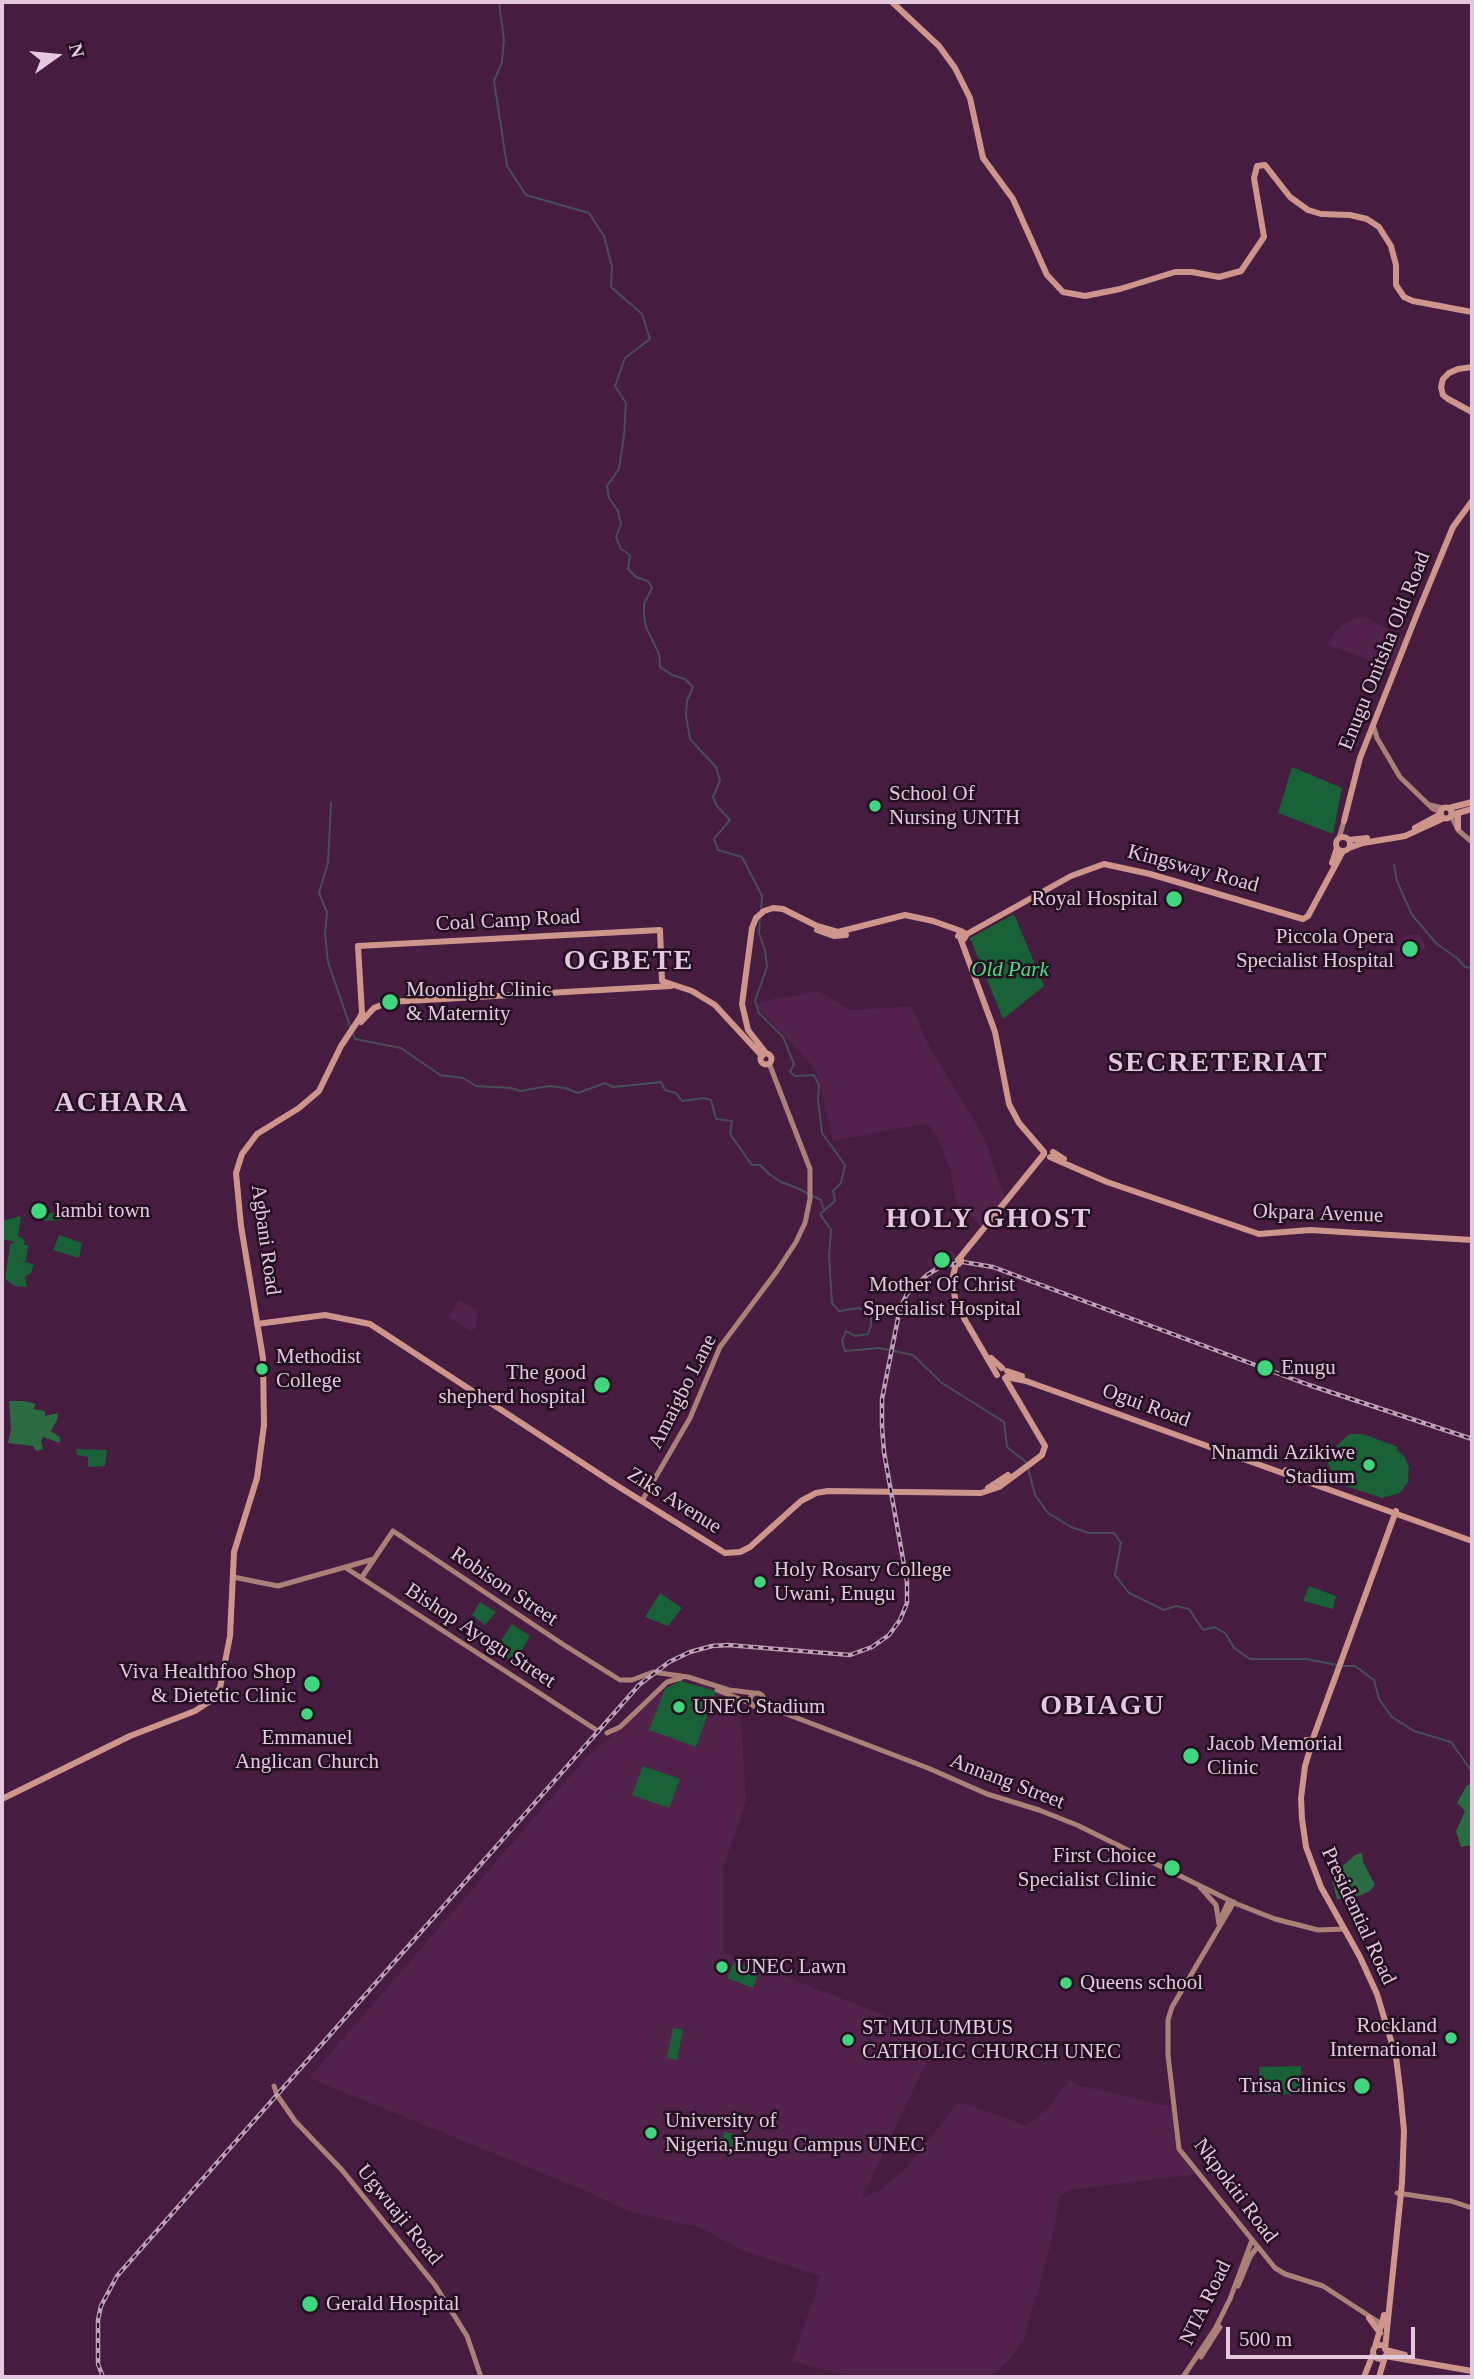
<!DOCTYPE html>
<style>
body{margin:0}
#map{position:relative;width:1474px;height:2379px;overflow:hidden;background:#461c40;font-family:"Times New Roman",serif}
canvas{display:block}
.frame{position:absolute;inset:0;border:4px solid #e4c9de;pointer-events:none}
.north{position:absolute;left:21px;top:21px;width:70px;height:70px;-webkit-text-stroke:5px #220f1f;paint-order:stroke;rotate:75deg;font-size:19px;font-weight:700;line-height:28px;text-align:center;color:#e4c9de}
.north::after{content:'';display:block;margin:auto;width:24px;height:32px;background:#e4c9de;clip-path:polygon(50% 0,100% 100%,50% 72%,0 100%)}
.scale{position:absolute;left:1226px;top:2327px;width:189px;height:32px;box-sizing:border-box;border:4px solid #e4c9de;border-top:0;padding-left:9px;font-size:21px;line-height:24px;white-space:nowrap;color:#e4c9de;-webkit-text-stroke:5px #220f1f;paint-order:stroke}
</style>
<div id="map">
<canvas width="1474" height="2379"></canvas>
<div class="frame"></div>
<div class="north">N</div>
<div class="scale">500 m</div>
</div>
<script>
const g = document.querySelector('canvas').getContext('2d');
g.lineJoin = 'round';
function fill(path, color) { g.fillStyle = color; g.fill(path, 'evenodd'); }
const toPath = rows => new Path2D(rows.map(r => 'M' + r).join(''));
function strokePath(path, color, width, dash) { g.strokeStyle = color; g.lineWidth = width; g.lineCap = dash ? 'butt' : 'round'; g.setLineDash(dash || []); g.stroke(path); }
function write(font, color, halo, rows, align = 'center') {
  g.font = font + ' "Times New Roman",serif'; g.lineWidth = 5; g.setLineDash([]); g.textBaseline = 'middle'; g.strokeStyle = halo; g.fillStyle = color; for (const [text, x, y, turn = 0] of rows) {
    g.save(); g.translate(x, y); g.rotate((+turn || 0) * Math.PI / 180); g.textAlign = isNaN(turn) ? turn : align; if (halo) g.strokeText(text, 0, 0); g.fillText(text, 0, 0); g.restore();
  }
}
const built = toPath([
 [1363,616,1405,639,1392,670,1352,653,1328,645,1336,630,1346,622],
 [1404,935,1420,935,1426,948,1411,961,1393,949,1399,945],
 [818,991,850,1010,912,1006,928,1044,984,1137,1005,1198,981,1226,956,1202,950,1168,938,1138,928,1123,833,1141,816,1070,755,1004,776,998,795,996],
 [952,1250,958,1257,955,1262,933,1271,927,1261],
 [458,1300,478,1310,475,1329,469,1331,449,1317],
 [671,1684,702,1684,740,1703,746,1802,723,1868,723,1952,927,2032,935,2044,863,2197,879,2191,906,2168,958,2103,972,2106,1027,2126,1049,2107,1069,2080,1081,2086,1172,2107,1175,2148,1195,2174,1069,2190,1060,2196,1050,2248,1024,2339,1013,2355,991,2377,851,2377,792,2361,821,2276,743,2251,699,2227,630,2212,586,2191,309,2078,587,1757]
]);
const green = toPath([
 [1292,767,1342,788,1333,834,1278,813],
 [1014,914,1044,986,1003,1019,970,938],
 [57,1205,66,1205,63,1220,44,1221,44,1215,56,1212],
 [21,1216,18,1236,25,1240,24,1245,28,1245,26,1261,21,1261,34,1264,31,1273,25,1277,27,1287,14,1286,5,1279,10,1244,15,1242,2,1239,2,1221],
 [59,1235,82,1243,79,1258,53,1250],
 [1349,1434,1363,1434,1398,1447,1397,1450,1404,1456,1409,1467,1408,1482,1400,1493,1382,1498,1343,1485,1335,1479,1328,1464,1330,1452],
 [76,1449,107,1450,105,1466,88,1467,88,1457,77,1455],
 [1309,1586,1336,1596,1333,1609,1303,1601],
 [660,1593,682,1608,668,1626,645,1617],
 [480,1602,496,1612,485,1625,472,1615],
 [512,1624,530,1636,515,1662,494,1651],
 [680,1681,716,1691,696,1747,649,1730,665,1689],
 [643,1766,680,1779,669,1808,632,1795],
 [734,1962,759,1971,753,1988,727,1978],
 [673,2028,683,2030,677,2060,667,2058],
 [1301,2066,1302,2094,1260,2095,1259,2067],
 [724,2132,739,2135,735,2153,720,2150]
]);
const forest = toPath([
 [9,1401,24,1401,36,1404,33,1409,45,1411,45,1416,58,1413,57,1420,51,1431,60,1437,60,1443,43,1437,41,1441,43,1449,36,1451,33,1446,8,1443,11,1429],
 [1472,1784,1472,1845,1461,1847,1456,1831,1465,1811,1457,1803,1467,1785],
 [1362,1853,1363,1862,1375,1885,1370,1891,1351,1899,1337,1899,1332,1880,1333,1875,1355,1855]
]);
const stream = toPath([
 [499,2,504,40,502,62,494,81,507,166,526,195,589,213,604,236,612,267,611,287,642,314,650,339,625,358,615,386,626,403,624,435,619,469,607,486,609,498,618,511,621,524,616,537,621,549,630,555,628,569,636,577,648,581,652,588,644,604,644,617,646,627,659,654,660,667,672,675,685,679,693,687,687,701,686,715,690,739,716,767,720,781,713,797,717,806,730,820,714,839,718,850,742,857,762,896,761,910],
 [331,803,328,863,319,893,327,912,325,934,328,962,351,1029],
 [1394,865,1397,881,1412,915,1437,944,1457,958,1465,967,1472,968],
 [760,916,759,933,765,950,767,967,755,1001,759,1013,783,1037,794,1064,790,1072,795,1076,814,1075,819,1085,818,1099,822,1133,845,1165,841,1183,833,1191,835,1201,820,1214,831,1230,829,1256,832,1303,839,1311,859,1308,871,1316,871,1326,868,1334,855,1336,846,1331,842,1341,845,1351,880,1348,913,1355,942,1383,1004,1422,1007,1447,1026,1462],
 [353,1034,355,1039,401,1048,440,1075,463,1078,476,1086,511,1088,520,1091,549,1086,565,1088,578,1093,605,1083,613,1087,661,1082,665,1090,676,1093,682,1101,704,1098,711,1100,716,1119,732,1121,730,1134,752,1165,760,1165,769,1174,781,1182,795,1187,821,1200,823,1208],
 [1028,1468,1035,1495,1048,1513,1071,1527,1089,1533,1114,1533,1121,1543,1115,1575,1129,1593,1164,1610,1176,1606,1189,1609,1203,1630,1215,1627,1226,1634,1234,1648,1250,1659,1306,1659,1337,1665],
 [1343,1666,1355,1666,1374,1680,1379,1699,1392,1717,1414,1731,1451,1742,1472,1772]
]);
const secondary = toPath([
 [1374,728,1377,738,1400,777,1433,809,1441,812],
 [1430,805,1443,808],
 [1451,815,1458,830,1472,842],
 [1339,838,1344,821],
 [643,1499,690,1418,720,1347,777,1271,796,1242,805,1223,810,1199,810,1169,769,1063],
 [346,1568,598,1731],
 [233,1577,278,1586,374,1559],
 [362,1577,393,1531,564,1645,620,1680,632,1680,653,1672,688,1677,729,1690,754,1693],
 [717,1690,752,1704],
 '750 1700a7 7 0 1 1 14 0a7 7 0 1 1-14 0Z',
 [763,1705,928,1768,987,1794,1039,1810,1077,1825,1237,1904,1275,1919,1318,1930,1345,1929],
 [607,1733,620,1727,667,1682,681,1678],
 [1200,1887,1216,1905,1219,1924],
 [1234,1902,1172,2007,1168,2020,1168,2055,1179,2149,1275,2268,1285,2274,1323,2286,1386,2327],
 [1220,1920,1229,1900],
 [274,2086,277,2095,295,2121,342,2170,435,2285,467,2336,481,2377],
 [1397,2193,1451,2201,1472,2208],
 [1238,2286,1250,2257,1257,2247],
 [1201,2357,1220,2327],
 [1183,2377,1215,2329,1230,2299,1252,2240]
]);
const primary = toPath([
 [892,2,939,46,955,68,970,98,983,158,1013,199,1047,275,1063,292,1085,296,1120,289,1175,272,1192,272,1219,277,1241,271,1264,237,1254,178,1257,166,1265,165,1290,197,1308,210,1321,214,1350,215,1367,219,1379,227,1391,246,1396,265,1396,285,1404,297,1413,301,1472,312],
 [1472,367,1458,369,1449,373,1443,379,1441,387,1443,395,1448,399,1472,412],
 '1440.5 813a5.5 5.5 0 1 1 11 0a5.5 5.5 0 1 1-11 0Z',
 [1449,808,1472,802],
 [1451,815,1472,809],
 [1344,821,1360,758,1417,614,1453,527,1472,501],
 [1415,828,1441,814],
 [1458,828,1458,813],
 '1336 844a7 7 0 1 1 14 0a7 7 0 1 1-14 0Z',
 [1349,840,1367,838],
 [1349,848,1363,843,1405,836,1444,818],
 [1332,863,1337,848],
 [817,930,834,936,846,935],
 [966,934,961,931,958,936,964,939,967,934,1071,876,1104,864,1150,874,1303,919,1308,916,1343,851],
 [961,940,995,1032,1009,1104,1019,1123,1044,1152],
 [361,1022,374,1008,389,1002,671,986],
 [766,1053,748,1030,742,1004,752,928,756,918,764,911,773,908,783,909,817,926,838,932,905,915,933,921,961,931],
 '760.5 1059a5.5 5.5 0 1 1 11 0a5.5 5.5 0 1 1-11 0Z',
 [1053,1152,1064,1159],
 [1050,1157,1107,1182,1259,1234,1310,1230,1472,1240],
 [958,1260,1044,1154],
 [956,1264,952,1280,955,1298,965,1320,997,1375],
 [257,1324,325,1315,370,1324,616,1485,725,1553,740,1552,750,1547,801,1501,816,1493,828,1491,981,1493,999,1487,1042,1455,1045,1446,1005,1378],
 [991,1358,1002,1368],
 [1007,1371,1022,1376],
 [1006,1377,1026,1381,1472,1541],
 [1286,1470,1316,1480],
 [988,1488,1008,1475],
 [1312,1741,1396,1511],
 [1310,1747,1305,1745,1306,1740,1310,1740,1312,1743,1305,1766,1301,1798,1302,1819,1306,1847,1321,1887,1360,1957,1377,1994,1396,2057,1400,2089,1404,2131,1402,2183,1385,2349],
 [2,1799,130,1736,195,1711,210,1701,220,1688,230,1636,234,1552,257,1478,264,1425,263,1358,241,1226,236,1173,242,1154,257,1134,299,1108,319,1091,341,1046,359,1019,362,1013,358,946,660,930,662,981,692,991,715,1005,762,1056],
 [1369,2318,1380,2333],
 '1373 2352a7 7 0 1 1 14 0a7 7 0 1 1-14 0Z',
 [1375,2347,1384,2315],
 [1386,2350,1405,2355],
 [1385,2356,1472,2371],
 [1364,2377,1373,2354],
 [1379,2377,1385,2357]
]);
const rail = toPath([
 [103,2377,98,2364,98,2320,101,2306,117,2276,639,1685,669,1662,690,1652,712,1646,728,1645,850,1655,872,1647,889,1635,900,1620,907,1603,907,1582,884,1452,882,1426,882,1399,900,1308,907,1294,927,1275,940,1267,963,1262,993,1267,1309,1385,1472,1439]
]);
const primaryBridge = toPath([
 [959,1264,961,1260]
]);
const markers = [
 [875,806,7,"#3ed77d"],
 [1174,899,9,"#3ed77d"],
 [1410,949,9,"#3ed77d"],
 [390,1002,9,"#3ed77d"],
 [39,1211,9,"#3ed77d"],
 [942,1260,9,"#3ed77d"],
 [1265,1368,9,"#3ed77d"],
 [262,1369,7,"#3ed77d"],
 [602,1385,9,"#3ed77d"],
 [1369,1465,7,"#3ed77d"],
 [760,1582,7,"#3ed77d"],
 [312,1684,9,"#3ed77d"],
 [679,1707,7,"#3ed77d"],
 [307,1714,7,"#3ed77d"],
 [1191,1756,9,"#3ed77d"],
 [1172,1868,9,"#3ed77d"],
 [722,1967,7,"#3ed77d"],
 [1066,1983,7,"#3ed77d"],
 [1451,2038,7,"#3ed77d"],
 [848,2040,7,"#3ed77d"],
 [1362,2086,9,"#3ed77d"],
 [651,2133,7,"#3ed77d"],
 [310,2304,9,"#3ed77d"]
];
const streetNames = [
 ["Enugu Onitsha Old Road",1385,651,-68],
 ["Kingsway Road",1193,869,15],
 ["Coal Camp Road",508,921,-3],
 ["Okpara Avenue",1318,1214,2],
 ["Agbani Road",265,1240,82],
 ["Amaigbo Lane",683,1392,-63],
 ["Ogui Road",1146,1406,20],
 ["Ziks Avenue",674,1501,32],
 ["Robison Street",504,1587,34],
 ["Bishop Ayogu Street",480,1636,33],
 ["Annang Street",1007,1782,21],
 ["Presidential Road",1358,1916,65],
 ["Nkpokiti Road",1235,2191,53],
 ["Ugwuaji Road",399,2215,51],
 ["NTA Road",1206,2303,-64]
];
const poiNames = [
 ["School Of",889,794],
 ["Nursing UNTH",889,818],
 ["Royal Hospital",1158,899,"right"],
 ["Piccola Opera",1394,937,"right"],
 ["Specialist Hospital",1394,961,"right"],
 ["Moonlight Clinic",406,990],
 ["& Maternity",406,1014],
 ["lambi town",55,1211],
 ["Mother Of Christ",942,1285,"center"],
 ["Specialist Hospital",942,1309,"center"],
 ["Methodist",276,1357],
 ["College",276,1381],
 ["Enugu",1281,1368],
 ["The good",586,1373,"right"],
 ["shepherd hospital",586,1397,"right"],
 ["Nnamdi Azikiwe",1355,1453,"right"],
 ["Stadium",1355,1477,"right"],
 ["Holy Rosary College",774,1570],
 ["Uwani, Enugu",774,1594],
 ["Viva Healthfoo Shop",296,1672,"right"],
 ["& Dietetic Clinic",296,1696,"right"],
 ["UNEC Stadium",693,1707],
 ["Emmanuel",307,1738,"center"],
 ["Anglican Church",307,1762,"center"],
 ["Jacob Memorial",1207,1744],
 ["Clinic",1207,1768],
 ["First Choice",1156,1856,"right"],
 ["Specialist Clinic",1156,1880,"right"],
 ["UNEC Lawn",736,1967],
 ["Queens school",1080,1983],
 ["Rockland",1437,2026,"right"],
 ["International",1437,2050,"right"],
 ["ST MULUMBUS",862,2028],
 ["CATHOLIC CHURCH UNEC",862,2052],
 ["Trisa Clinics",1346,2086,"right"],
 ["University of",665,2121],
 ["Nigeria,Enugu Campus UNEC",665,2145],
 ["Gerald Hospital",326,2304]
];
const parkNames = [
 ["Old Park",1010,970]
];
const districtNames = [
 ["OGBETE",629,962],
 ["SECRETERIAT",1218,1064],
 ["ACHARA",122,1104],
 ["HOLY GHOST",989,1220],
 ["OBIAGU",1103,1707]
];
fill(built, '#52224c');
fill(green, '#196136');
fill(forest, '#2b6b42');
strokePath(stream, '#464e57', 2);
strokePath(secondary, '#ab8076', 5);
strokePath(primary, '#ce968a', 6);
strokePath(rail, '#be9fb8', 4.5);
strokePath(rail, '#220f1f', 2, [5]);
strokePath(primaryBridge, '#ce968a', 6);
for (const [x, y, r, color] of markers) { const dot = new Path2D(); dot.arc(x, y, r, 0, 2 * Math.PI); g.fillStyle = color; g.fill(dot); strokePath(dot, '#220f1f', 2.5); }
write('21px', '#e4c9de', '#220f1f', streetNames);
write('21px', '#e4c9de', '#220f1f', poiNames, 'left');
write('italic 21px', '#42e284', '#220f1f', parkNames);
g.letterSpacing = '2px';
write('bold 28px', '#e4c9de', '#220f1f', districtNames);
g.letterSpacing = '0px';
</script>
